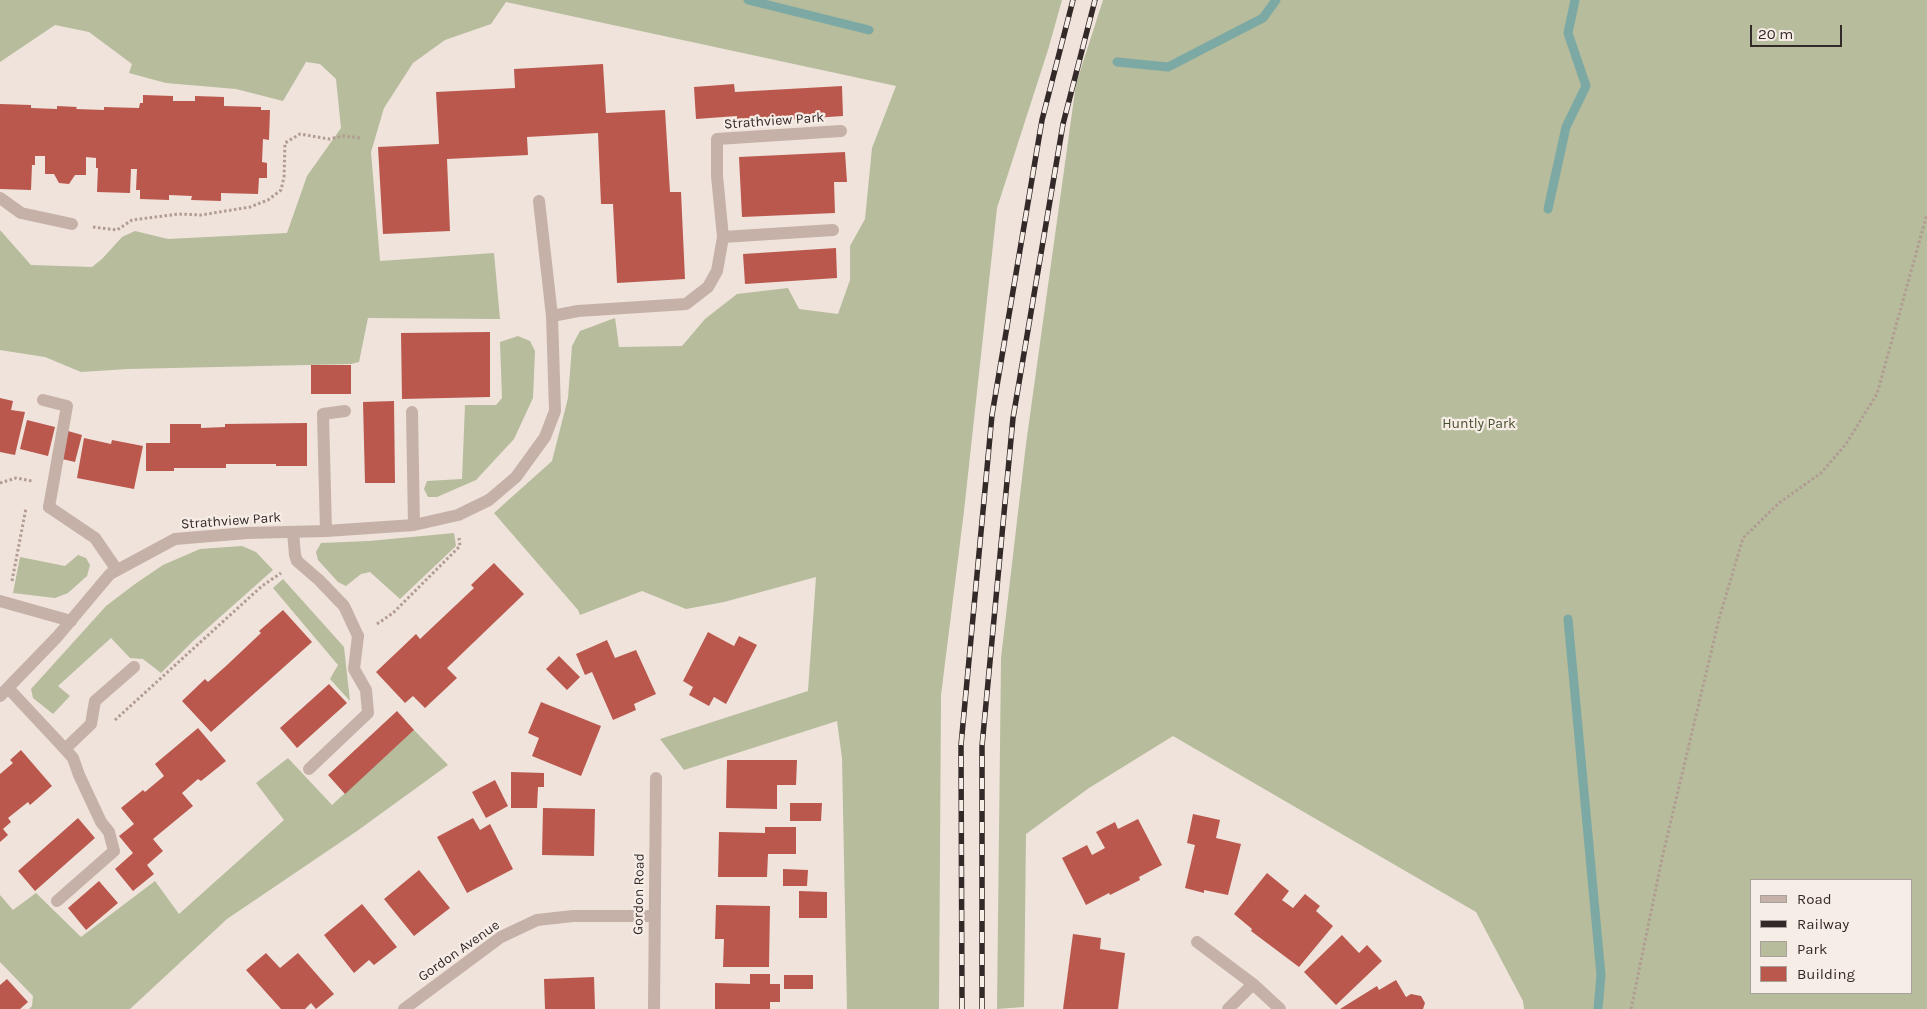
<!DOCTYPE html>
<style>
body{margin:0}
#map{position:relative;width:1927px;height:1009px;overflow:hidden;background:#efe3db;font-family:Karla,sans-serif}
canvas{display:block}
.legend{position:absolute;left:1750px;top:879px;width:162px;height:115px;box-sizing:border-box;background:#f7ede7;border:1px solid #a99f9b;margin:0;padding:6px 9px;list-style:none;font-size:15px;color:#332928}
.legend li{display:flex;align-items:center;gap:10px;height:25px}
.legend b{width:25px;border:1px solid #a99f9b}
.scale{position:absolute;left:1750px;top:25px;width:92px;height:22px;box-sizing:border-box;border:2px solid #332928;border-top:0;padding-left:6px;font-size:15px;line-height:18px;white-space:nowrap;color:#332928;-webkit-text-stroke:4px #f7ede7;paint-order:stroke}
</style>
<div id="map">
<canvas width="1927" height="1009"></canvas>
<ul class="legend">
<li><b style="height:6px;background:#c6b1a8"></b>Road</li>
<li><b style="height:6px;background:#332928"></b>Railway</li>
<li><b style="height:14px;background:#b6bc9c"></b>Park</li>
<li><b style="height:14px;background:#ba584e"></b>Building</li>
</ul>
<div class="scale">20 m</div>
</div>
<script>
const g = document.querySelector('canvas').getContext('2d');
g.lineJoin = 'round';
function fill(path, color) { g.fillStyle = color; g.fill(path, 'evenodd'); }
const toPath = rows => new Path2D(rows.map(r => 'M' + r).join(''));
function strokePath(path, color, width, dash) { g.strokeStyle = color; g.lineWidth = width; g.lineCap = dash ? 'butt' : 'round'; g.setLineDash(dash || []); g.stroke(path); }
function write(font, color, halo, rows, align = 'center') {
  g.font = font + ' Karla,sans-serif'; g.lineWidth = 4.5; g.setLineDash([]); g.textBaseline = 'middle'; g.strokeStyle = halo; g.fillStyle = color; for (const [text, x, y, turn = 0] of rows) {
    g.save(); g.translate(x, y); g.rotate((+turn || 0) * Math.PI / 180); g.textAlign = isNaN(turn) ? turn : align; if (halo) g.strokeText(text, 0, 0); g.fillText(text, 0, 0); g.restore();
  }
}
const green = toPath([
 [0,0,1062,0,1048,50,997,208,964,511,941,695,939,1009,847,1009,842,758,837,721,684,770,660,739,808,691,816,577,724,602,686,609,642,591,580,615,578,610,494,513,552,461,568,398,572,346,580,331,615,318,619,347,682,346,705,319,737,294,788,288,799,309,838,314,850,280,850,246,865,219,872,148,896,86,506,2,491,24,445,40,413,63,384,108,371,152,380,261,494,253,500,319,368,318,359,362,351,364,128,369,81,372,45,357,0,350,0,230,31,265,92,267,102,259,122,237,135,231,168,239,287,233,307,176,341,128,336,79,320,64,306,62,283,101,236,89,166,83,129,73,132,64,89,32,55,25,0,62],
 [1103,0,1927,0,1927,1009,1524,1009,1523,1001,1476,912,1173,736,1089,788,1026,834,1024,1007,997,1009,1001,658,1026,444,1076,84],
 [1911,880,1911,993,1751,993,1751,880],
 [518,336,530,341,535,351,533,398,514,439,476,480,437,497,428,497,424,489,427,481,462,479,465,405,496,405,502,398,500,342],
 [454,533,456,546,400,599,370,572,361,574,346,586,338,582,318,560,316,552,321,543,369,541],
 [242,546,256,552,273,570,193,641,161,673,143,659,130,658,111,638,58,686,70,696,53,714,33,698,31,689,106,606,135,584,163,565,200,549],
 [78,555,86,558,90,565,87,576,68,593,55,598,13,593,20,557,65,566],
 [283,579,344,647,350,701,330,679,338,665,273,588],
 [414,730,448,765,357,831,227,919,130,1009,29,1009,32,1006,33,996,0,962,0,895,13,910,36,893,81,937,155,881,179,914,284,820,256,783,288,758,332,805]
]);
const stream = toPath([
 [748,0,869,30],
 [1117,62,1168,67,1263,18,1276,0],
 [1548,209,1566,127,1586,86,1568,33,1575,0],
 [1568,619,1601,975,1598,1009]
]);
const building = toPath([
 [603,64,606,113,665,110,670,192,681,192,685,279,617,283,613,204,601,204,598,133,527,137,528,155,447,159,450,231,383,234,378,147,439,144,436,92,515,88,514,69],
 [734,84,735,92,842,86,843,116,737,123,737,116,696,119,694,87],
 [143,95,173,96,173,101,195,101,195,96,224,97,224,106,261,107,261,110,270,110,269,140,263,139,262,162,267,163,267,178,259,178,258,194,221,193,221,201,191,200,192,196,169,195,169,200,140,199,140,190,136,190,137,169,131,169,130,193,97,192,98,168,96,168,96,158,86,157,86,175,75,175,69,184,59,183,54,174,45,174,45,156,35,156,35,165,32,165,31,190,0,189,0,104,31,105,31,108,57,109,57,106,77,107,76,109,104,110,104,107,139,108,140,103,143,103],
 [845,152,847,182,834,182,835,213,742,217,739,157],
 [836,248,837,278,745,284,743,254],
 [490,332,490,397,402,399,401,333],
 [311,365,351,365,351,394,311,394],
 [0,398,13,401,11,410,25,412,15,455,0,452],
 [394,401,395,483,365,483,363,402],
 [27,420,55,427,48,456,20,449],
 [307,423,307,466,276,466,276,464,226,464,226,468,174,468,174,471,146,471,146,443,170,443,170,424,201,424,201,428,225,427,225,424],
 [68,431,82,435,75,462,62,459],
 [84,438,111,444,112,440,143,446,134,489,77,478],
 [494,563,524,594,447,668,457,678,425,708,413,696,405,703,376,672,416,634,420,639,474,588,471,585],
 [283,610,312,642,211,732,182,701,205,679,208,682,226,666,261,633,259,631],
 [708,632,734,646,739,636,757,645,726,704,714,697,709,706,689,695,693,687,683,681],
 [607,640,615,658,636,650,656,694,634,704,636,710,613,720,592,672,585,675,576,654],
 [559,656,580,677,567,690,546,669],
 [329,684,347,703,297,748,280,728],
 [541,702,601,726,581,776,532,756,539,738,528,733],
 [397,711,414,730,345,794,328,775],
 [198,728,226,761,201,781,198,779,182,793,193,806,153,839,163,851,147,865,154,874,133,891,115,869,133,853,119,836,134,824,121,808,143,790,145,792,164,776,155,764],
 [21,750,52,786,30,805,28,802,8,818,11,822,3,829,8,835,0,842,0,774,13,763,10,760],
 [727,760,797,760,796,785,777,785,777,809,726,808],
 [511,772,544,773,544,787,538,787,537,808,511,808],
 [495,780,508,806,486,818,472,792],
 [790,803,822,803,821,821,790,821],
 [543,808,595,809,594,856,542,855],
 [1193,814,1220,820,1216,838,1241,844,1228,895,1204,890,1204,893,1185,888,1195,845,1187,843],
 [78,818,95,838,35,891,18,871],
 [473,818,480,830,490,824,513,869,467,893,437,837],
 [1138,819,1162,865,1139,877,1140,880,1110,895,1109,893,1086,905,1062,858,1087,845,1092,855,1105,848,1096,832,1115,822,1118,829],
 [765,827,796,827,796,854,768,854,767,877,718,877,719,832,765,833],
 [783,869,808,870,807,886,783,886],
 [419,870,450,908,414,936,384,899],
 [1267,873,1289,891,1282,900,1293,908,1305,894,1320,906,1316,911,1333,926,1299,967,1251,931,1252,929,1234,914],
 [99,881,118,903,86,930,68,908],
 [799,891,827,892,827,918,799,918],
 [362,904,397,947,374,965,369,960,354,973,324,935],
 [716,905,770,906,769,967,723,967,724,939,715,939],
 [1073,934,1101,938,1100,949,1125,953,1118,1009,1063,1009],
 [1342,935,1359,953,1367,945,1382,961,1336,1005,1304,972],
 [266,953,280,968,298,953,334,994,316,1009,311,1003,305,1009,281,1009,246,970],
 [750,974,770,974,770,984,780,984,780,1002,770,1002,770,1009,715,1009,715,983,750,984],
 [784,975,813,975,813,989,784,989],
 [594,977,595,1009,545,1009,544,979],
 [7,979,28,1002,20,1009,0,1009,0,985],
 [1396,980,1406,997,1411,994,1421,996,1425,1003,1423,1009,1340,1009,1377,986,1379,990]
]);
const path = toPath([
 [93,227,117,230,132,220,179,214,201,215,250,207,268,200,281,190,284,177,285,143,300,134,329,139,344,136,360,138],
 [0,483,16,478,32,481],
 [12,581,26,508],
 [377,624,393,613,460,546,459,538],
 [115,720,262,586,281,573],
 [1631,1009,1663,854,1719,619,1743,538,1779,503,1821,473,1846,444,1877,394,1927,214]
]);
const service = toPath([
 [0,198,21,213,72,224],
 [723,237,833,230],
 [552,316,578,311,686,304,708,287,717,271,723,237,717,176,717,139,841,131],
 [43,400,67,406,49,507],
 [326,531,323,414,345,411],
 [0,601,71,621],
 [309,769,368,713,366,690,354,669,358,636],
 [57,901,114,851,109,832,101,822,79,775,73,758,65,749]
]);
const minor = toPath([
 [412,412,414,525],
 [49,507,95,538,117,570],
 [293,532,295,555,297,561,319,580,344,606,358,636],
 [8,688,65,749,91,724,95,701,134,667],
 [0,696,57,637,110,574,175,539,247,533,326,531,414,525,458,515,489,500,516,477,545,437,555,411,552,316,539,201],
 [1197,942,1253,984,1280,1009],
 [404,1009,501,937,537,920,573,916,654,916],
 [654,1009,656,778],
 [1228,1009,1253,984]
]);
const rail = toPath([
 [962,1009,961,745,992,415,1042,120,1073,0],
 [982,1009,982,746,1013,418,1063,124,1095,0]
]);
const streetNames = [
 ["Strathview Park",774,121,-4],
 ["Strathview Park",231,521,-4],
 ["Gordon Road",639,894,-89],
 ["Gordon Avenue",459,951,-35]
];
const parkNames = [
 ["Huntly Park",1479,424]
];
fill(green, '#b6bc9c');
strokePath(stream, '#7da9a4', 9);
fill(building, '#ba584e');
strokePath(path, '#b19b92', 3, [2.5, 2.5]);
strokePath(service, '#c6b1a8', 12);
strokePath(minor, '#c6b1a8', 12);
strokePath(rail, '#332928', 5.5);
strokePath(rail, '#f7ede7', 4, [11]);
write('14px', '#332928', '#f7ede7', streetNames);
write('14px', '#484f2e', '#f7ede7', parkNames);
</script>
